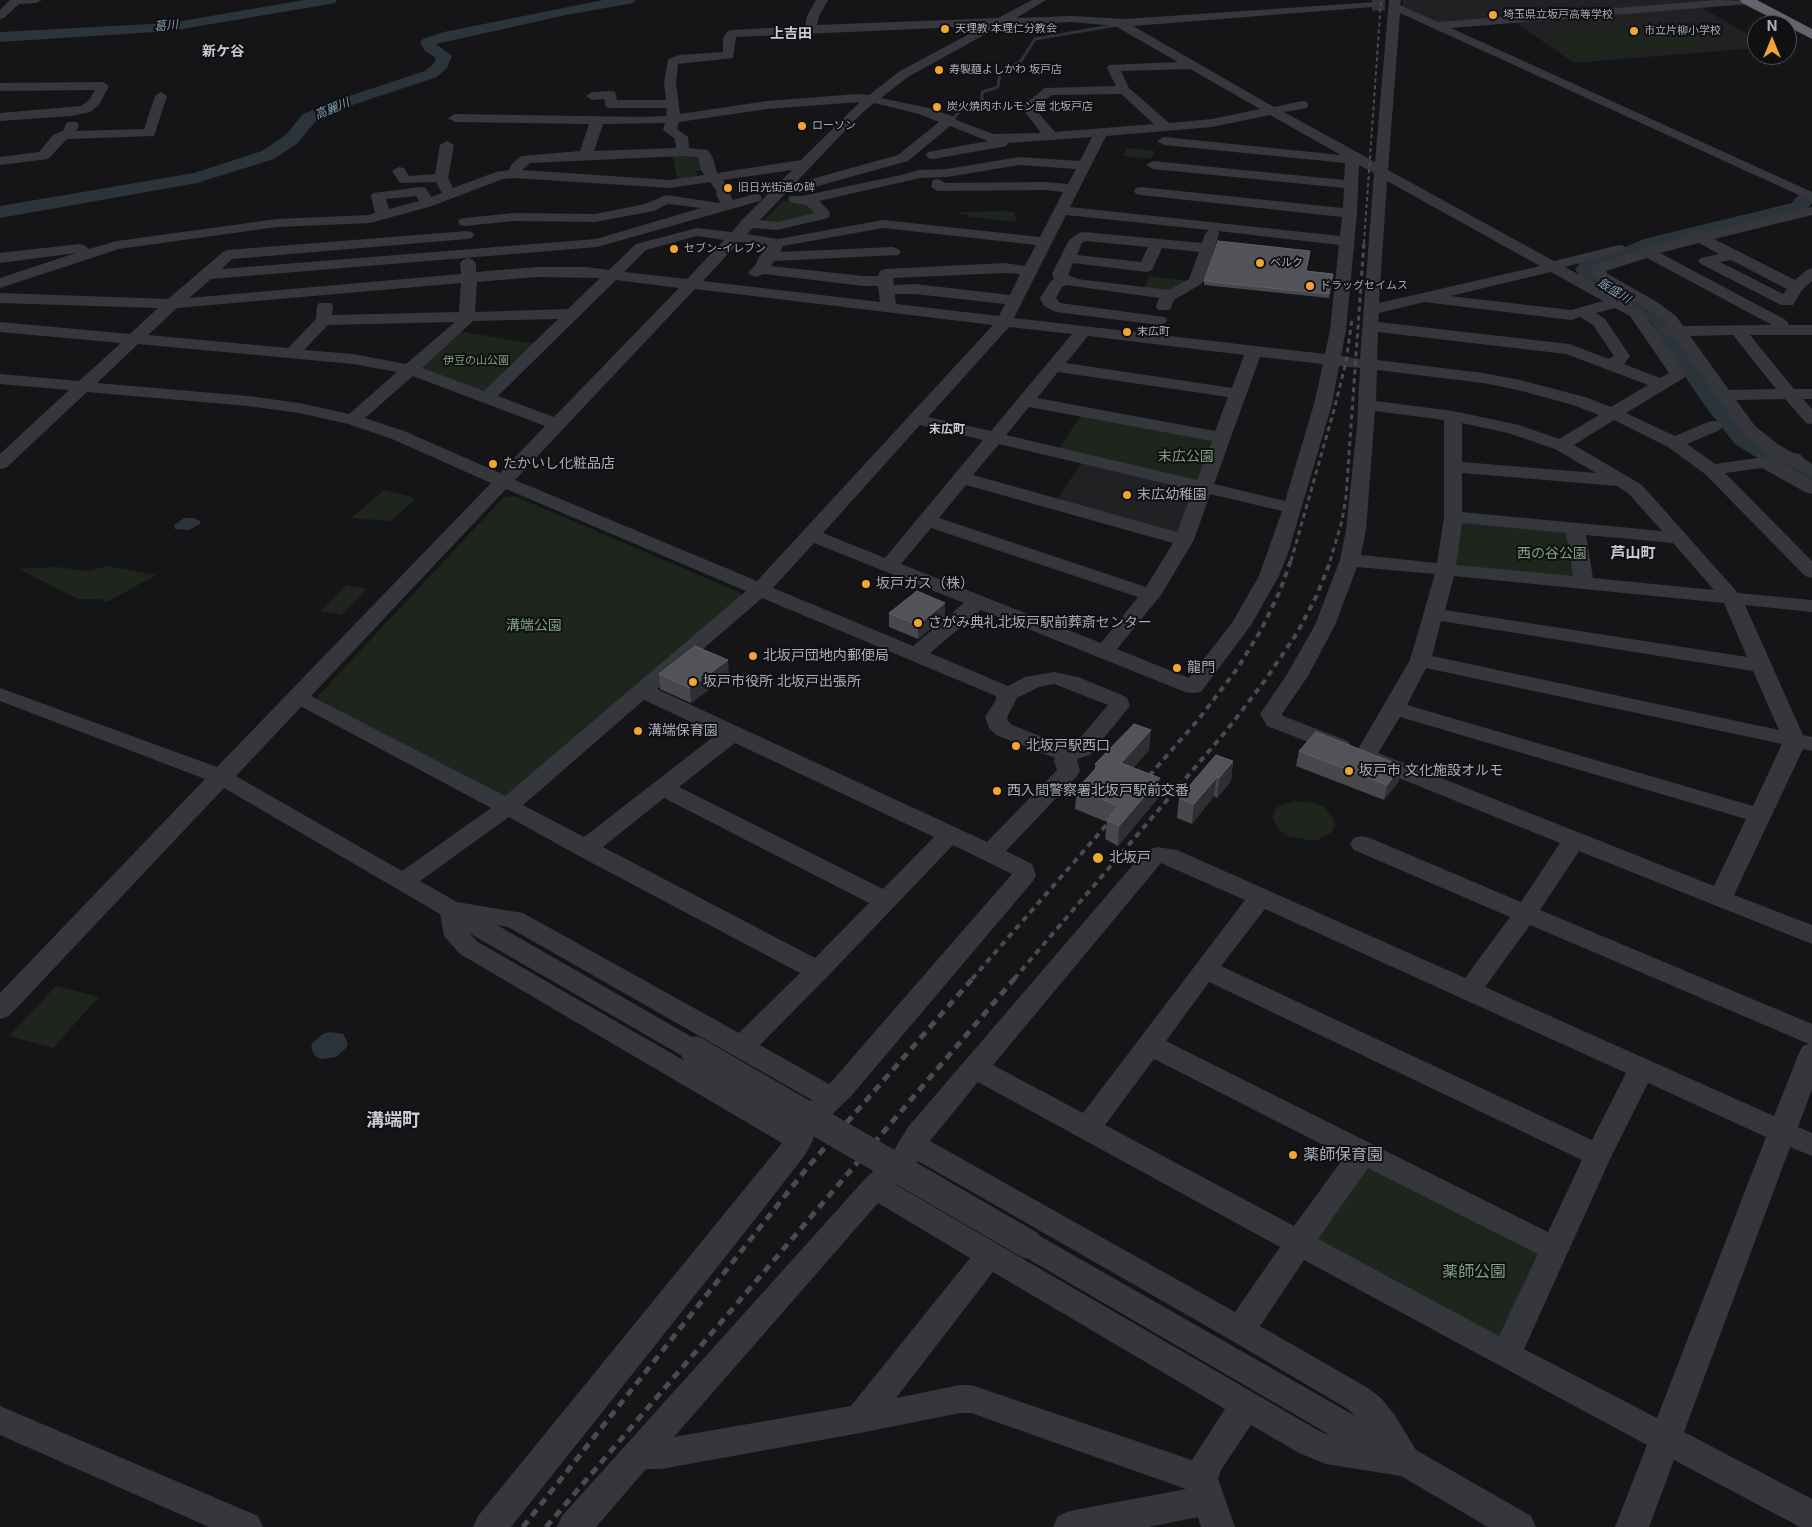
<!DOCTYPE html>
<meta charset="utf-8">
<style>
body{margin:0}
#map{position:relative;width:1812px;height:1527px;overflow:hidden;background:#151517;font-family:Inter,sans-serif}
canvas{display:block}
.north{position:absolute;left:1747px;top:15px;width:50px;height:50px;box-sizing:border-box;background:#101012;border:1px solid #4c4f54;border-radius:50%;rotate:0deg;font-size:14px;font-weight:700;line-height:20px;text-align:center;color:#a7adb7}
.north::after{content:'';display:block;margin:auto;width:18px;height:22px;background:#f1a632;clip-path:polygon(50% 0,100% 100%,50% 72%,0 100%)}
</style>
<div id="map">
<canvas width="1812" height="1527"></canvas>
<div class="north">N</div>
</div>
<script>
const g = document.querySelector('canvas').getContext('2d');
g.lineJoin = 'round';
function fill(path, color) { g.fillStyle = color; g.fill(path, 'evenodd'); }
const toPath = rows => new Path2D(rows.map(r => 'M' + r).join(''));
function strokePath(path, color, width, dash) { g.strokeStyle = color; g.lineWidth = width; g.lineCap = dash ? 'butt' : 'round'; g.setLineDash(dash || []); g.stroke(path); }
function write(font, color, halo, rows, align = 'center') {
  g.font = font + ' Inter,"Noto Sans JP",sans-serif'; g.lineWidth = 4; g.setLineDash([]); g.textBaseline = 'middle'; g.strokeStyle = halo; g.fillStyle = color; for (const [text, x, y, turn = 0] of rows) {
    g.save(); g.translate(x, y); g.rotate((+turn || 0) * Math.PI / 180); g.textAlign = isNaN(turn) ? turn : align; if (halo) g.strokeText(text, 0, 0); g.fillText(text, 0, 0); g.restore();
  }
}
const built = toPath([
 [1403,0,1728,0,1732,3,1441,24,1402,6],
 [1701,7,1757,40,1757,48,1574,63,1513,21],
 [1083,461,1194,488,1180,532,1174,533,1056,500]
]);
const green = toPath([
 [1669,25,1708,48,1576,59,1542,35],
 [1127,148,1155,151,1151,159,1123,156],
 [672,154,698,154,705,170,696,171,698,178,678,182],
 [783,201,804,201,816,214,778,224,761,223],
 [1005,211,1014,212,1017,222,969,217,968,215,958,213,958,212],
 [1149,276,1190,281,1170,292,1144,289],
 [458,331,535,344,487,390,482,391,420,370],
 [1081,415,1212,439,1215,442,1197,482,1058,450],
 [384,490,412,497,414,500,391,521,351,518],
 [514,496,741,593,741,597,503,798,316,698,503,498],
 [1463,522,1568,531,1576,580,1454,565,1458,523],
 [107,566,156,575,107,602,99,599,78,599,19,569,56,567,89,571],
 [347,585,367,589,341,615,320,611],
 [1295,801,1315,803,1324,807,1334,819,1335,826,1332,832,1317,840,1307,840,1287,836,1280,830,1275,824,1273,818,1274,811,1279,806],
 [56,986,99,997,53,1048,9,1036],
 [1363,1165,1536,1248,1542,1259,1502,1337,1492,1338,1317,1245,1315,1236]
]);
const water = toPath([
 [184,518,194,518,200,521,200,524,189,530,175,529,174,525],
 [330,1032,343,1034,348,1043,346,1048,336,1057,321,1059,315,1056,311,1048,313,1042,323,1034]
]);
const stream = toPath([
 [954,118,959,112,982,100,982,92,998,87,1000,74,1021,61,1035,39,1117,25]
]);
const river = toPath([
 [304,0,337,0,335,3,330,4,170,31,0,42,0,32,170,23,304,0],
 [603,0,635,0,633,3,628,4,566,15,436,44,452,56,447,68,437,77,355,104,315,122,298,143,274,159,197,183,0,218,0,206,194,173,262,151,286,135,303,114,343,98,425,71,434,63,436,58,425,51,420,42,423,39,444,32,603,0],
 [1812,193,1812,203,1806,211,1658,247,1631,258,1604,264,1595,270,1666,315,1683,343,1721,396,1751,434,1812,470,1812,486,1781,473,1735,444,1705,406,1663,344,1651,322,1582,280,1575,269,1584,259,1591,256,1618,250,1644,239,1792,203,1797,196,1812,193]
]);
const minorTunnel = toPath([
 [1372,4,1385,4]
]);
const minor = toPath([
 [10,0,42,0,36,3,19,4,4,18,0,19,0,10,10,0],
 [816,0,828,0,819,16,817,25,998,18,1032,0,1046,0,1016,18,1072,16,1125,19,1376,2,1378,4,1372,7,1133,26,1274,107,1302,101,1307,102,1308,105,1307,108,1284,112,1375,162,1389,0,1401,0,1400,5,1438,22,1718,0,1755,1,1749,4,1451,28,1812,192,1812,201,1400,13,1388,170,1554,261,1619,245,1624,246,1626,249,1624,252,1565,267,1642,310,1686,374,1684,378,1626,413,1675,436,1708,422,1714,421,1720,422,1723,426,1720,430,1687,444,1715,464,1772,456,1743,434,1674,336,1661,334,1659,331,1661,328,1667,326,1664,322,1645,308,1597,280,1590,270,1596,264,1648,247,1688,237,1687,235,1689,232,1694,231,1702,233,1812,207,1812,215,1714,239,1795,280,1807,270,1812,268,1812,281,1802,290,1793,305,1781,305,1701,264,1698,261,1701,258,1719,254,1699,243,1660,253,1786,320,1789,325,1812,325,1812,335,1750,335,1794,389,1812,389,1812,399,1803,399,1812,409,1812,424,1806,423,1785,399,1736,400,1755,426,1779,445,1793,453,1800,454,1803,458,1812,464,1812,476,1787,464,1784,465,1812,480,1812,494,1805,492,1762,468,1725,473,1812,561,1812,578,1805,576,1705,474,1668,447,1614,420,1574,445,1642,485,1738,593,1812,600,1812,612,1745,605,1803,735,1812,737,1812,751,1803,749,1734,895,1812,925,1812,944,1579,851,1540,910,1812,1024,1812,1089,1798,1127,1812,1133,1812,1156,1790,1147,1684,1432,1812,1499,1812,1527,1800,1527,1674,1460,1649,1527,1615,1527,1647,1445,1304,1260,1260,1326,1368,1388,1381,1398,1394,1414,1416,1450,1531,1516,1536,1527,1488,1527,1401,1476,1326,1464,1299,1453,1251,1425,1221,1470,1218,1479,1235,1527,1201,1527,1198,1517,1149,1527,1053,1527,1058,1516,1070,1511,1186,1489,971,1413,960,1413,860,1433,661,1469,646,1469,596,1527,557,1527,562,1516,865,1179,893,1152,908,1127,1145,851,1157,847,1177,850,1465,978,1510,917,1354,850,1350,844,1354,838,1362,836,1370,838,1521,902,1560,843,1364,764,1357,761,1354,756,1410,660,1435,574,1357,567,1335,625,1308,676,1282,714,1283,716,1348,741,1351,746,1348,751,1340,753,1332,751,1267,726,1260,714,1286,676,1315,625,1340,560,1346,530,1357,427,1360,368,1339,366,1332,404,1289,550,1279,576,1251,625,1201,692,1193,693,1185,692,981,610,930,653,1008,686,1025,677,1054,672,1078,677,1122,695,1127,698,1130,706,1090,755,1077,759,1080,771,1077,776,1006,851,1032,864,1036,875,1033,881,852,1095,814,1132,813,1140,805,1155,753,1222,511,1527,473,1527,478,1516,782,1143,460,954,444,936,440,914,224,788,9,1016,0,1019,0,993,205,779,0,701,0,688,217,767,491,483,392,439,348,424,299,413,248,406,87,392,6,468,0,469,0,454,69,390,0,384,0,374,79,381,121,343,0,332,0,322,130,334,158,308,0,303,0,293,168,299,223,252,228,250,467,231,472,232,474,235,472,238,467,239,232,259,222,269,596,239,701,208,668,204,654,211,595,222,514,221,465,226,460,225,458,222,460,219,465,218,514,213,595,214,645,204,666,195,720,203,716,194,717,192,710,182,670,188,514,178,503,179,432,206,370,223,277,227,119,249,0,288,0,278,76,253,0,263,0,253,79,244,84,245,89,249,117,241,277,219,369,215,375,213,371,196,373,193,421,187,426,188,431,197,442,193,436,182,400,183,392,171,399,167,404,168,409,176,435,174,440,145,447,141,454,145,448,178,453,188,496,172,509,170,512,164,521,156,580,151,589,124,455,122,448,118,455,114,643,117,666,116,667,108,611,108,606,107,604,99,592,100,586,96,592,92,610,91,615,92,617,100,666,100,664,83,668,59,679,55,723,52,723,38,728,31,732,30,805,26,807,16,816,0],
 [1072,22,1115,26,1178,62,1109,65,1107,68,1116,86,1045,88,1021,107,1041,133,993,134,956,120,955,117,928,108,881,98,908,77,1002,25,1072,22],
 [984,26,900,71,869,95,857,94,767,101,680,114,676,83,678,64,733,58,736,37,984,26],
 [1190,69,1260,109,1212,119,1169,123,1129,88,1121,71,1190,69],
 [1121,94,1154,124,1055,132,1034,108,1052,95,1121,94],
 [860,102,801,160,717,173,713,158,708,150,689,148,688,137,677,129,679,122,767,109,860,102],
 [874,103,919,114,939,122,898,155,808,180,806,183,808,186,818,186,908,161,950,126,988,141,928,152,926,155,928,158,933,159,1001,147,1006,146,1008,143,1092,137,1080,161,1019,157,947,169,919,170,901,175,802,196,790,196,788,199,790,202,806,205,815,213,777,222,760,220,861,114,874,103],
 [1270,115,1341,155,1164,137,1157,141,1164,145,1345,163,1344,180,1153,161,1146,165,1153,169,1344,188,1343,208,1141,187,1136,188,1134,191,1136,194,1141,195,1342,217,1340,236,1070,207,1106,136,1212,127,1270,115],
 [665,123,663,130,675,139,676,148,594,151,603,124,665,123],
 [683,156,698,157,701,170,704,175,670,180,522,170,530,163,683,156],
 [1019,165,1076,169,1068,184,1044,182,945,183,938,179,933,180,931,187,938,191,1044,190,1063,192,1040,237,883,220,778,239,747,234,753,228,777,230,828,218,830,215,829,211,819,201,920,178,947,177,1019,165],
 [1359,165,1374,173,1360,359,1341,356,1346,330,1357,213,1359,165],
 [792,170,742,220,732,232,697,228,636,244,609,270,586,267,537,267,476,272,476,263,473,260,468,258,463,260,460,263,461,274,189,298,211,279,597,247,760,201,762,198,760,195,755,194,733,200,730,195,732,192,723,180,792,170],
 [1387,181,1540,266,1379,303,1387,181],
 [416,196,419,201,389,209,386,199,416,196],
 [1066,215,1209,230,1205,234,1202,243,1084,232,1079,233,1069,240,1052,274,1054,279,1051,281,1040,298,1044,306,1056,312,1159,325,1165,323,1167,320,1165,317,1060,303,1056,298,1062,287,1066,285,1159,298,1156,307,1158,310,1170,310,1174,300,1201,284,1204,281,1219,234,1218,231,1339,245,1330,330,1325,354,1014,318,1066,215],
 [883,228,1036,245,1025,266,1005,263,885,269,880,271,878,276,863,276,771,266,774,261,898,255,901,252,898,249,893,247,780,252,783,246,883,228],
 [697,236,724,240,687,279,624,272,646,250,697,236],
 [1086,241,1148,247,1141,262,1077,255,1082,243,1086,241],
 [739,242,768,246,759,257,755,266,748,272,751,275,756,277,764,274,863,286,878,286,880,302,703,281,739,242],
 [1162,248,1199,252,1189,279,1169,290,1077,279,1068,275,1073,263,1147,272,1152,270,1162,248],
 [1647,258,1772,325,1683,326,1676,316,1657,302,1608,274,1606,271,1647,258],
 [1731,260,1787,289,1783,294,1720,262,1731,260],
 [1551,272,1603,301,1571,310,1450,296,1551,272],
 [1005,273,1020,274,1010,295,915,284,894,285,893,278,1005,273],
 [537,277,600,278,568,309,475,312,477,282,537,277],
 [616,280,679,288,554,417,498,396,616,280],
 [461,283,459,312,332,315,333,306,331,303,319,303,317,306,316,319,288,348,148,335,177,308,461,283],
 [695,289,993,325,757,581,515,480,695,289],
 [895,294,915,294,1005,304,999,316,896,304,895,294],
 [1424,302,1571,320,1580,317,1593,325,1614,356,1609,359,1569,344,1378,322,1379,313,1424,302],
 [1615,308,1630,316,1669,373,1660,378,1624,364,1630,356,1605,319,1596,313,1615,308],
 [558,319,484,391,422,368,473,321,558,319],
 [455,322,406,364,353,354,304,350,328,325,455,322],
 [1009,327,1072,334,991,431,928,417,1009,327],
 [1378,332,1566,354,1648,385,1611,407,1585,397,1520,380,1483,373,1377,360,1378,332],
 [1733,335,1776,389,1729,390,1690,336,1733,335],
 [1088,336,1244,355,1232,388,1066,363,1088,336],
 [138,344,353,364,397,372,349,414,299,403,248,396,97,383,138,344],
 [1260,357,1323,364,1314,404,1285,501,1214,484,1260,357],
 [1377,370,1483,383,1518,390,1573,405,1599,415,1559,439,1519,425,1453,411,1376,401,1377,370],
 [1058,372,1228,397,1215,431,1037,398,1058,372],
 [413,376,545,426,500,473,404,431,365,418,413,376],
 [1029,407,1212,441,1197,480,1006,435,1029,407],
 [1375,411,1444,420,1444,517,1437,563,1361,555,1366,530,1375,411],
 [1462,423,1508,433,1555,449,1596,473,1462,462,1462,423],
 [920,425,983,440,885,558,823,533,920,425],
 [999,444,1193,490,1177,532,973,475,999,444],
 [1462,473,1617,486,1628,493,1662,531,1462,512,1462,473],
 [966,485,1173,543,1146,587,939,518,966,485],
 [506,489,746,591,505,796,311,696,506,489],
 [1210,494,1282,511,1259,576,1232,623,1189,678,1117,649,1161,595,1194,540,1210,494],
 [1462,523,1566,533,1573,576,1456,565,1462,523],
 [931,528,1138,597,1101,643,901,564,931,528],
 [1586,535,1673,543,1714,590,1593,578,1586,535],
 [814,543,964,603,913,646,773,588,814,543],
 [1454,576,1724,603,1747,657,1445,610,1454,576],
 [762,598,996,696,996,700,985,717,989,728,996,735,1055,758,1054,761,1057,770,987,842,657,689,762,598],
 [1441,621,1753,671,1779,730,1432,656,1441,621],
 [1426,668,1782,744,1753,806,1407,705,1426,668],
 [1054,684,1108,705,1074,745,1068,747,1012,725,1008,721,1007,717,1017,698,1039,687,1054,684],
 [644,700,717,734,584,837,523,805,644,700],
 [301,707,302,707,491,808,402,871,236,776,301,707],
 [1400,717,1746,819,1714,886,1378,753,1400,717],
 [735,743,934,837,883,889,679,787,735,743],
 [664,798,869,903,815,958,603,847,664,798],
 [509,817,577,855,800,973,739,1033,523,913,457,902,420,881,509,817],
 [953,845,1012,874,832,1081,829,1084,760,1045,827,977,953,845],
 [1161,863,1245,900,1083,1113,993,1065,1161,863],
 [1265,909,1626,1073,1592,1140,1221,966,1265,909],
 [497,925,508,927,812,1100,791,1122,478,942,469,933,686,1058,695,1061,704,1058,708,1051,704,1044,497,925],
 [1530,925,1809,1044,1803,1046,1799,1053,1774,1116,1485,987,1530,925],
 [1209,982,1582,1160,1548,1232,1166,1041,1209,982],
 [1154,1059,1345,1156,1294,1226,1105,1125,1154,1059],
 [978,1082,1280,1247,1235,1312,930,1141,978,1082],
 [1648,1083,1766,1137,1657,1418,1524,1349,1612,1155,1648,1083],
 [918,1161,1229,1339,1346,1408,1357,1417,1038,1235,1028,1232,1018,1235,1013,1244,1018,1253,1330,1435,1321,1432,896,1185,918,1161],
 [1368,1168,1538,1254,1499,1336,1318,1239,1368,1168],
 [878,1203,970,1258,851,1406,674,1437,878,1203],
 [993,1272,1225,1409,1192,1460,971,1385,960,1385,896,1398,993,1272],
 [103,82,109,86,99,105,90,112,72,116,0,121,0,113,81,106,89,100,95,90,0,91,0,83,103,82],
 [161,92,167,96,154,136,67,139,48,159,0,165,0,157,39,152,53,135,63,131,67,122,77,122,79,125,76,131,144,129,155,96,161,92],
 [0,1406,258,1516,263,1527,209,1527,0,1435,0,1406]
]);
const highway = toPath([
 [1740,0,1757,0,1812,29,1812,39,1742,3,1740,0]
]);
const railFar3 = toPath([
 [1364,243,1381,0]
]);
const railFar2 = toPath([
 [1291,561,1334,410,1346,362,1352,319],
 [1330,561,1342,521,1346,497,1364,242]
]);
const railFar1 = toPath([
 [1142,784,1198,720,1237,669,1261,630,1280,591,1291,560],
 [972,979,1116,814],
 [1014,979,1227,730,1266,679,1297,633,1316,597,1331,560]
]);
const rail = toPath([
 [523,1527,807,1168,973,978],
 [546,1527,1015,978]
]);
const minorBridge = toPath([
 [695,1051,1028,1244]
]);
const wall = toPath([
 [1310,255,1306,271,1333,274,1329,298,1204,285,1204,281],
 [889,613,945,617,918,639,889,627],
 [659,674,729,674,691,703,660,689],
 [1149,750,1133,768,1158,798,1118,846,1105,839,1107,822,1075,809,1077,789,1095,769,1095,764],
 [1299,751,1399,781,1384,800,1296,766],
 [1233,761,1231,781,1217,798,1214,796,1192,824,1177,818,1179,798]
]);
const shadedWall = toPath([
 [945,603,945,617,918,639,918,625],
 [728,660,729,674,691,703,690,688],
 [1151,730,1149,750,1119,783,1121,763],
 [1233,761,1231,781,1217,798,1219,778],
 [1402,766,1399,781,1384,800,1387,785],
 [1217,777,1214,796,1192,824,1194,804],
 [1160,778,1158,798,1118,846,1119,826]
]);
const building = toPath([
 [1218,241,1310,251,1306,271,1333,274,1329,294,1204,281,1218,241],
 [917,591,945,603,918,625,889,613,917,591],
 [695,646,728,660,690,688,659,674,695,646],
 [1134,724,1151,730,1121,763,1160,778,1119,826,1107,820,1119,806,1077,789,1099,765,1095,764,1134,724],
 [1316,732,1402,766,1387,785,1299,751,1316,732],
 [1216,755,1233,761,1219,778,1217,777,1194,804,1179,798,1216,755]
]);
const markers = [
 [1493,15,5,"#f1a632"],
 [945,29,5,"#f1a632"],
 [1634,31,5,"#f1a632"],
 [939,70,5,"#f1a632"],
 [937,107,5,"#f1a632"],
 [802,126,5,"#f1a632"],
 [728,188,5,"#f1a632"],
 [674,249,5,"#f1a632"],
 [1260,263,5,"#f1a632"],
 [1310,286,5,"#f1a632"],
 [1127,332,5,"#f1a632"],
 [493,464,5,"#f1a632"],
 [1127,495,5,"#f1a632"],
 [866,584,5,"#f1a632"],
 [918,623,5,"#f1a632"],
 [753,656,5,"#f1a632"],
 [1177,668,5,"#f1a632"],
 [693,682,5,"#f1a632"],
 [638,731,5,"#f1a632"],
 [1016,746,5,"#f1a632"],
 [1349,771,5,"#f1a632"],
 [997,791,5,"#f1a632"],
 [1098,858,6,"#f1a632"],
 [1293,1155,5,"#f1a632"]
];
const farPoinames = [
 ["埼玉県立坂戸高等学校",1503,15],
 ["天理教 本理仁分教会",955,29],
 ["市立片柳小学校",1644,31],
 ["寿製麺よしかわ 坂戸店",949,70],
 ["炭火焼肉ホルモン屋 北坂戸店",947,107],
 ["ローソン",812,126],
 ["旧日光街道の碑",738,188],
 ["セブン-イレブン",684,249],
 ["ベルク",1270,263],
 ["ドラッグセイムス",1320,286],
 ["末広町",1137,332]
];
const farParknames = [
 ["伊豆の山公園",476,361]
];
const farWaternames = [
 ["葛川",166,26,-6],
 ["高麗川",332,109,-23],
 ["飯盛川",1614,291,31]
];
const farNeighbourhoodnames = [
 ["末広町",947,429]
];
const farQuarternames = [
 ["上吉田",791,34],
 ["新ケ谷",223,52]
];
const parkNames = [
 ["末広公園",1186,457],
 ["西の谷公園",1552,554],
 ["溝端公園",534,626]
];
const poiNames = [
 ["たかいし化粧品店",503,464],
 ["末広幼稚園",1137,495],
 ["坂戸ガス（株）",876,584],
 ["さがみ典礼北坂戸駅前葬斎センター",928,623],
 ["北坂戸団地内郵便局",763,656],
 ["龍門",1187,668],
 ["坂戸市役所 北坂戸出張所",703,682],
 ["溝端保育園",648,731],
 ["北坂戸駅西口",1026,746],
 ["坂戸市 文化施設オルモ",1359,771],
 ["西入間警察署北坂戸駅前交番",1007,791],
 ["北坂戸",1109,858]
];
const neighbourhoodNames = [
 ["芦山町",1633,553]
];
const nearPoinames = [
 ["薬師保育園",1303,1155]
];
const nearParknames = [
 ["薬師公園",1474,1272]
];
const nearNeighbourhoodnames = [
 ["溝端町",393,1121]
];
fill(built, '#212124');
fill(green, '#1d251d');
fill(water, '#2b343a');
strokePath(stream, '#2b343a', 3);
fill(river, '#2b343a');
strokePath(minorTunnel, '#323337', 13, [13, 6]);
fill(minor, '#36373c');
fill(highway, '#62656d');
strokePath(railFar3, '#494b51', 2, [4, 3]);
strokePath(railFar2, '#494b51', 3, [5, 4]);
strokePath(railFar1, '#494b51', 4, [6, 5]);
strokePath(rail, '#494b51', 5, [8, 6]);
strokePath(minorBridge, '#36373c', 29);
fill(wall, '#46484c');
fill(shadedWall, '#2e2f32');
fill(building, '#515358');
strokePath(building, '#5e6166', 1);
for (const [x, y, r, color] of markers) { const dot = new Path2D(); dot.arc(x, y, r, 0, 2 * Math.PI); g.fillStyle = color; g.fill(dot); strokePath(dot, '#101012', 2); }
write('11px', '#a7adb7', '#101012', farPoinames, 'left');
write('11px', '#7ea27e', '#101012', farParknames);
write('italic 12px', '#7e9cb2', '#101012', farWaternames);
write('bold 12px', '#c8cbd3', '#101012', farNeighbourhoodnames);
write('bold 14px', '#c8cbd3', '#101012', farQuarternames);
write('14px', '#7ea27e', '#101012', parkNames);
write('14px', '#a7adb7', '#101012', poiNames, 'left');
write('bold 15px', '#c8cbd3', '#101012', neighbourhoodNames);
write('16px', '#a7adb7', '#101012', nearPoinames, 'left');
write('16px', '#7ea27e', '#101012', nearParknames);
write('bold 18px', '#c8cbd3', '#101012', nearNeighbourhoodnames);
</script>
